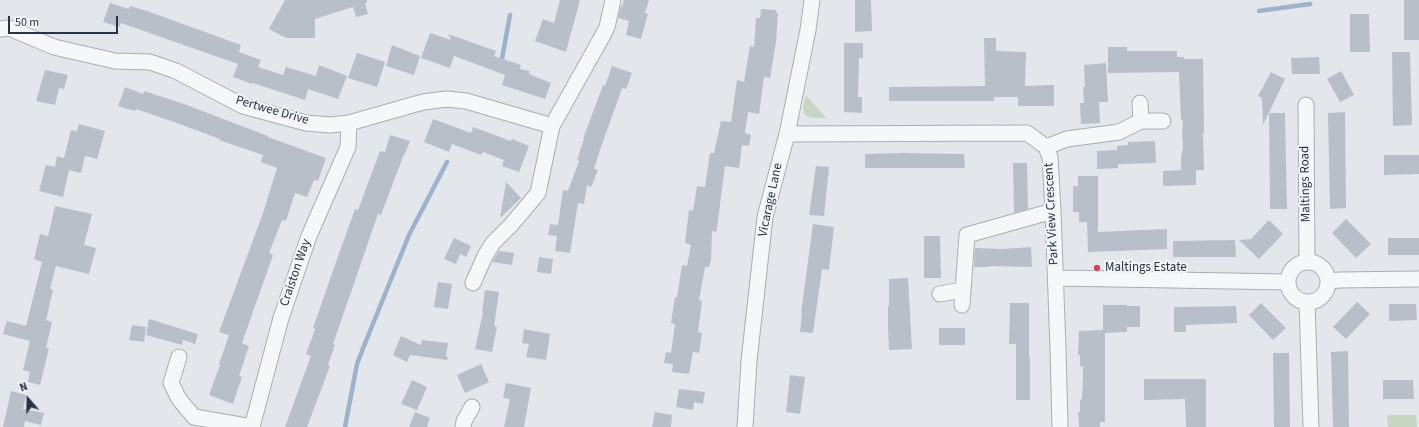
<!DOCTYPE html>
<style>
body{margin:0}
#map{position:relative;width:1419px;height:427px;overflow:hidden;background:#e3e6eb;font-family:"Source Sans 3",sans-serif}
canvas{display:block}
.north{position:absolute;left:8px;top:379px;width:40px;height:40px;-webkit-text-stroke:3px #f2f5f8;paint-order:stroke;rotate:340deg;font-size:11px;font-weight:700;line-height:16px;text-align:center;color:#2a3344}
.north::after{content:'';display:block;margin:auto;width:14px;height:18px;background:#2a3344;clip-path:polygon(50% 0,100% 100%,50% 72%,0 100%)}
.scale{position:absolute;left:8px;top:16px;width:110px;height:18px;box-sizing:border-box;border:2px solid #2a3344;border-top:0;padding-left:5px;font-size:12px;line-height:14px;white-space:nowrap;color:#2a3344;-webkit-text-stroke:3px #f2f5f8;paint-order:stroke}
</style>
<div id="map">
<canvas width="1419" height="427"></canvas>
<div class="north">N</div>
<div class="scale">50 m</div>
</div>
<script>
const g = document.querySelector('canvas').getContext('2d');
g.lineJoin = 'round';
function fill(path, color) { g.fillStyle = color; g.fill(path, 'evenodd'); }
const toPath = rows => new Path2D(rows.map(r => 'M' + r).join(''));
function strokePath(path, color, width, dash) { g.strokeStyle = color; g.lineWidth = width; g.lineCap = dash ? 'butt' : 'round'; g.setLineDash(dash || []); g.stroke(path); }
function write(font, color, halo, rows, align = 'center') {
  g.font = font + ' "Source Sans 3",sans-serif'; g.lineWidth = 4; g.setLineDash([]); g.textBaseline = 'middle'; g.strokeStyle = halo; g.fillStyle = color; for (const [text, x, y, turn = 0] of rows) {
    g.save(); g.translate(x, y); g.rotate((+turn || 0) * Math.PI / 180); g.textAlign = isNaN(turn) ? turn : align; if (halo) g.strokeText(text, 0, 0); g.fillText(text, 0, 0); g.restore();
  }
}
const green = toPath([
 [806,95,826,118,812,118,805,115,803,108],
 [1387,415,1416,415,1417,427,1388,427]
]);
const stream = toPath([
 [1259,11,1310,4],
 [501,64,510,15],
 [345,427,357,364,364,346,409,235,447,162]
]);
const building = toPath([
 [285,0,367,0,367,3,365,3,368,14,356,17,353,7,315,19,315,38,286,38,269,29],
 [560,0,580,0,566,52,535,41,543,19,554,23],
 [624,0,649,0,645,13,648,14,641,39,626,35,629,21,618,18,621,6,622,7],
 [855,0,871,0,872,31,855,32],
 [1404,0,1419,0,1419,40,1404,40],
 [110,3,129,9,130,6,147,11,241,45,239,52,261,60,258,67,283,75,286,67,316,76,319,65,347,76,338,99,308,89,305,100,253,83,252,84,233,77,238,64,121,23,119,27,103,22],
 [761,9,776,10,776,13,778,13,776,42,770,78,764,77,759,114,748,112,745,133,751,135,749,146,742,145,739,168,725,166,717,228,716,232,712,231,711,260,709,267,705,267,699,300,702,301,698,332,702,333,699,353,693,352,689,374,672,372,673,364,664,363,666,352,671,353,675,324,671,323,675,297,677,297,682,265,687,266,691,245,685,243,689,210,693,211,697,186,705,187,710,153,714,153,721,121,731,122,737,80,744,82,750,46,754,47,756,18,760,18],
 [1350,14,1369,14,1370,52,1350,52],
 [430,33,451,40,448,34,496,51,494,56,521,65,520,69,530,71,529,74,551,83,545,99,502,85,505,75,454,56,450,68,421,58],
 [984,38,996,38,996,51,1026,52,1025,86,1054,85,1054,106,1018,106,1018,97,994,97,994,101,889,101,889,87,985,86],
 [844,43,863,43,863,58,859,58,858,97,862,97,862,113,844,112],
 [392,45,420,56,414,75,386,66],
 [1108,47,1127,47,1127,51,1177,51,1177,57,1184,57,1184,59,1203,59,1204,133,1203,133,1204,170,1196,170,1196,185,1163,186,1163,171,1181,170,1181,158,1182,151,1183,151,1182,131,1183,120,1181,120,1179,72,1108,73],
 [1392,52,1410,52,1412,125,1393,126],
 [357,53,385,62,377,87,348,78],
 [1319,57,1320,74,1292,74,1291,58],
 [1106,63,1108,102,1099,102,1100,123,1081,124,1080,103,1084,103,1083,87,1085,87,1084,65],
 [612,66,632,73,626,89,622,88,600,150,594,169,598,170,591,187,587,185,584,204,578,203,570,253,555,251,557,236,548,235,550,224,558,225,563,190,568,191,579,161,577,160,584,139,583,139,603,85,605,86],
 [45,70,68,75,64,89,59,88,55,105,36,101],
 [1341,71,1354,95,1340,102,1327,79],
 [1271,72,1285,79,1263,125,1262,98,1258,96],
 [125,87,143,94,144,91,184,104,268,136,268,137,326,158,318,181,314,180,307,197,295,193,286,221,282,220,269,253,273,255,242,343,249,346,239,376,242,377,233,404,209,395,220,365,219,364,229,335,219,332,263,213,277,168,261,162,263,155,219,140,220,139,174,122,136,109,135,111,118,106],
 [1345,112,1346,208,1330,209,1328,113],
 [1269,113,1285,113,1287,209,1270,209],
 [433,119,471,133,473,127,511,141,512,139,529,146,519,172,502,166,504,160,483,152,481,155,452,144,449,152,424,142],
 [79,124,105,131,97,159,85,156,81,173,69,170,63,197,39,191,46,165,55,167,57,156,64,158,71,130,77,131],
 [390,135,410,141,405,154,404,154,381,215,378,214,333,344,335,345,328,365,330,366,307,427,285,427,311,356,306,354,315,329,313,328,335,265,355,209,358,210,380,151,385,152],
 [1155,141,1156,163,1118,164,1118,168,1097,169,1097,151,1117,150,1117,146,1128,145,1128,142],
 [905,153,964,154,965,168,865,168,865,154],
 [1384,155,1419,155,1419,174,1384,175],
 [1013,163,1027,163,1028,209,1014,213],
 [816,166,829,167,824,216,809,215],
 [1078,176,1098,176,1098,232,1167,229,1167,249,1088,252,1087,222,1079,222,1079,212,1073,212,1073,186,1078,186],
 [506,182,521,198,500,218],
 [55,206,92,214,84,245,96,248,89,274,56,266,50,289,53,290,46,320,52,322,46,348,49,348,40,385,28,382,30,372,23,370,30,341,3,334,7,321,26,326,42,262,34,259,40,234,48,236],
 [1346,219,1371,244,1356,258,1332,233],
 [1269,220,1283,234,1259,259,1239,240,1251,239],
 [813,224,834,227,829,270,822,269,813,333,800,332,802,313,801,313],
 [924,236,940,236,941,278,924,278],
 [454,238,471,246,466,257,460,254,456,264,444,259],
 [1388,238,1419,238,1419,255,1388,255],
 [1235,240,1236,257,1173,257,1173,241],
 [1031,247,1032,267,989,266,989,267,974,267,975,248,1003,249],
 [499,251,514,253,512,265,492,262],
 [539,257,553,259,551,274,537,272],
 [908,278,912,349,889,350,888,326,888,306,889,306,889,279],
 [438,282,452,284,448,309,434,307],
 [485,290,499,292,494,326,497,327,492,352,475,349,483,312,482,312],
 [1357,302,1370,314,1346,339,1333,327],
 [1010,303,1029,303,1029,357,1030,357,1030,400,1016,400,1016,344,1009,344],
 [1261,303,1286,328,1273,340,1249,315],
 [1389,304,1416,304,1417,320,1389,321],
 [1103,305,1127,305,1127,306,1140,306,1140,327,1127,327,1127,332,1105,333,1105,422,1100,422,1100,427,1079,427,1078,412,1080,412,1080,400,1082,399,1083,379,1083,366,1080,367,1080,355,1078,355,1079,331,1103,330],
 [1236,306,1237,323,1186,325,1186,332,1174,332,1174,307],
 [149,319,198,334,195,344,183,340,182,345,146,335],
 [132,325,146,327,144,342,129,340],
 [939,328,965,328,965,345,939,345],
 [524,329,550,334,546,360,526,357,529,344,522,343],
 [401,336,421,345,422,340,448,343,446,356,448,357,447,360,410,355,407,362,393,355],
 [1348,351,1349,427,1333,427,1331,352],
 [1273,353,1289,353,1290,427,1274,427],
 [481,364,489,382,465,393,457,375],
 [790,375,805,377,800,414,786,412],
 [1144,379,1206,379,1206,427,1186,427,1185,399,1144,400],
 [412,380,427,387,417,410,401,404],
 [1383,380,1413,380,1414,399,1383,399],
 [506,383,531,388,524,427,504,427,510,399,503,398],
 [679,389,705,392,703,404,694,402,693,410,676,407],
 [11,391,26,395,23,409,44,413,41,425,25,421,24,427,3,427],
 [415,412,430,418,427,427,409,427],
 [655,412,672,415,671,427,652,427]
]);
const street = toPath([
 [0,29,9,28,54,47,115,61,150,62,176,71,243,106,306,123,330,125,349,123,423,102,447,99,466,101,552,126],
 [1140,103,1141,121],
 [1306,105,1307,262],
 [787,134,1027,133,1046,147,1050,157,1053,211,1058,349,1060,427],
 [1046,147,1067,139,1119,132,1141,121,1163,121],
 '1288 282a20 20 0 1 1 40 0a20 20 0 1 1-40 0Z',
 [1056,278,1288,282],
 [1328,281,1340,280,1419,279],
 [473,283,485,256,493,243,511,225,538,193,552,126,603,35,607,27,613,0],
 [940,294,962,290],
 [1307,302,1311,427],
 [962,305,967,235,1053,211],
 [179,357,171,383,179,399,194,417,252,427,281,318,309,236,348,147,349,123],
 [463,427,464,421,472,407],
 [745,427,749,361,765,217,787,134,808,30,812,0]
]);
const markers = [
 [1097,268,4,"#d24557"]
];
const streetNames = [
 ["Pertwee Drive",272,111,16],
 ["Maltings Road",1306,184,-91],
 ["Vicarage Lane",771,200,-78],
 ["Park View Crescent",1052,214,-93],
 ["Craiston Way",296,273,-71]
];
const poiNames = [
 ["Maltings Estate",1105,268]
];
fill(green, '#c7d5c3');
strokePath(stream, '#9db2cc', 4.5);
fill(building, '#b9bfc9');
strokePath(street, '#a8adb6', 17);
strokePath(street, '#f6f7f9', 15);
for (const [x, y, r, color] of markers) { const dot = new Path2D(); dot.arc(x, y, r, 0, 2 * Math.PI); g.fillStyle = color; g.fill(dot); strokePath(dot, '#f2f5f8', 1.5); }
write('13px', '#2a3344', '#f2f5f8', streetNames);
write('13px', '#2a3344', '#f2f5f8', poiNames, 'left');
</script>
